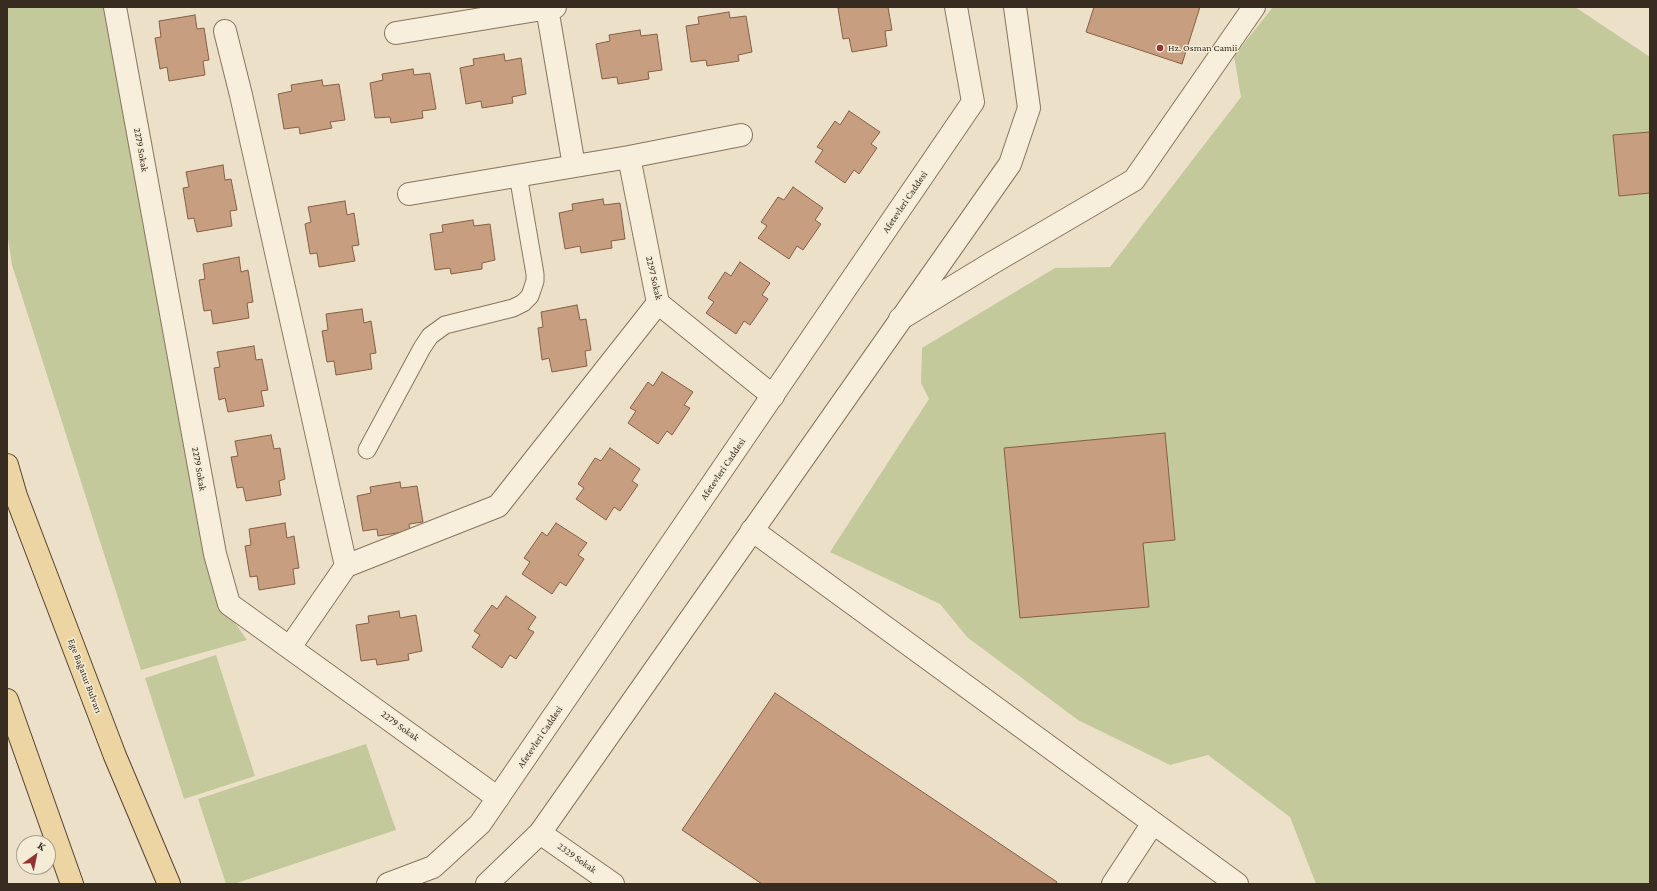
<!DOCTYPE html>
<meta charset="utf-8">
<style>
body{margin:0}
#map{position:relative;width:1657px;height:891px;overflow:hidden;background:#ece1c8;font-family:"Crimson Pro",serif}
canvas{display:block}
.frame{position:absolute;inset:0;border:8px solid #382c21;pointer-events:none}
.north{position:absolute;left:16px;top:835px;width:40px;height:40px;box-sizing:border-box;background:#f4ecd7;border:1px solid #a99f8e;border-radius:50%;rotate:33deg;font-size:11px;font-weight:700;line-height:16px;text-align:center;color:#382c21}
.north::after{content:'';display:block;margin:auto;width:14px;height:18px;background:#923232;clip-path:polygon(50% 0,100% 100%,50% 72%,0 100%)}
</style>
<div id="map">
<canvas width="1657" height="891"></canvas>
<div class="frame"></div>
<div class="north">K</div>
</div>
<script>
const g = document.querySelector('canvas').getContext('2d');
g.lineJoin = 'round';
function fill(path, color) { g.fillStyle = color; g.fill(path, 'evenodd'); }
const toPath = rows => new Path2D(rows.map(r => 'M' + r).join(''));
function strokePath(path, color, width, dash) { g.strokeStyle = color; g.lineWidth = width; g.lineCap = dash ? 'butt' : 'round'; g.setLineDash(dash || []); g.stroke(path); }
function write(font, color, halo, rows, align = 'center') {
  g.font = font + ' "Crimson Pro",serif'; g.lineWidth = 3; g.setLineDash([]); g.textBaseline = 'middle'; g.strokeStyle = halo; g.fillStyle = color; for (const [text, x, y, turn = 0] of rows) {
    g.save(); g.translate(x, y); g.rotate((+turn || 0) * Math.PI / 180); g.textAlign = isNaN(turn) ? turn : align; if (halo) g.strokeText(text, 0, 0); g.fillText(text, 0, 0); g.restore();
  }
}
const green = toPath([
 [7,7,105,7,216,596,247,640,141,670,12,265,7,232],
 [1273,7,1575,7,1650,57,1650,884,1316,884,1290,817,1208,755,1170,765,1078,720,967,637,940,604,830,552,929,399,921,383,922,348,1055,268,1110,267,1241,97,1234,56],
 [216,655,255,776,184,799,145,678],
 [366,744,396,830,234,884,226,884,198,799]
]);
const building = toPath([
 [844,7,888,7,892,30,885,31,887,46,852,52,849,38,843,39,838,8,844,7],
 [1094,7,1200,7,1182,64,1086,32,1094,7],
 [729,12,730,18,746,16,752,52,738,55,739,61,707,66,706,60,691,62,686,26,699,24,698,17,729,12],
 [195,15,197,29,204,28,209,60,203,61,205,75,169,81,167,67,160,69,155,38,161,37,159,21,195,15],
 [640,30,641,36,657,34,662,70,648,72,649,79,618,84,617,77,602,79,596,44,610,41,609,35,640,30],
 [504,54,505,61,521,58,526,94,512,97,513,103,482,108,481,101,466,104,460,68,474,65,473,59,504,54],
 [413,69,414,75,430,73,436,109,422,111,423,118,391,123,390,117,375,118,370,83,383,80,382,74,413,69],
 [322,80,323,86,339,84,345,120,330,122,332,128,300,134,299,127,284,129,278,94,292,91,291,85,322,80],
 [849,111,880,132,871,144,877,148,859,174,854,170,845,183,815,162,823,150,817,147,835,121,840,125,849,111],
 [1650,132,1650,193,1619,196,1613,135,1650,132],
 [223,165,225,180,231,179,237,210,230,211,232,226,197,232,194,218,188,219,183,188,189,187,186,172,223,165],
 [793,187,823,208,815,220,821,224,803,250,797,246,789,259,758,238,767,226,761,222,778,197,784,200,793,187],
 [603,199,604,205,620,203,625,239,611,241,612,248,581,253,580,246,565,249,559,213,573,210,572,204,603,199],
 [345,201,347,215,354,213,359,245,352,246,355,261,319,267,317,253,310,254,305,224,311,222,308,207,345,201],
 [473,220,474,226,490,224,495,260,482,263,482,269,451,274,450,268,435,270,430,234,443,232,442,225,473,220],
 [239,257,241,272,248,270,253,302,247,303,249,318,213,324,211,310,204,311,199,280,205,279,203,264,239,257],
 [740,262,770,283,762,295,768,299,750,325,744,321,736,334,706,313,714,302,708,298,725,272,731,276,740,262],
 [577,305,580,320,586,319,591,350,585,351,587,366,552,372,549,358,542,360,538,328,543,327,541,312,577,305],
 [362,309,364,323,371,321,376,353,370,354,372,369,336,375,334,361,327,362,322,331,328,330,326,314,362,309],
 [254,346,256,360,262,359,268,390,261,391,264,406,228,412,225,398,219,400,214,368,220,367,217,352,254,346],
 [662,372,693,392,684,405,690,408,672,435,667,431,658,444,628,423,636,411,630,408,648,382,653,386,662,372],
 [1165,433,1175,540,1143,543,1149,607,1020,618,1004,448,1165,433],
 [271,435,274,449,280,448,285,479,279,481,281,495,246,501,243,487,237,488,231,457,238,456,235,441,271,435],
 [610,448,640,469,632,481,638,485,620,511,614,507,606,520,576,499,584,488,578,484,595,458,601,461,610,448],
 [400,482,401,488,417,486,423,522,409,524,410,531,378,536,377,529,363,531,357,496,371,493,370,487,400,482],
 [285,523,287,538,294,536,299,568,293,569,295,584,259,590,257,576,250,577,245,546,251,545,249,529,285,523],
 [556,523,587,543,578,555,584,559,566,586,560,582,552,594,522,574,530,562,524,558,542,532,547,536,556,523],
 [506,596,536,617,528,629,534,632,516,659,510,655,502,668,472,647,480,635,474,631,492,605,497,609,506,596],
 [399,611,400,618,416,615,422,651,408,654,409,660,377,665,376,659,361,661,356,625,369,623,368,616,399,611],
 [775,693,1057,882,1056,884,762,884,682,830,775,693]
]);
const service = toPath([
 [367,450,422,348,430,336,445,325,513,308,523,303,530,296,535,281,535,274,518,175]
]);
const minor = toPath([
 [115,7,215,554,229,604,498,798],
 [547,8,574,166],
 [225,31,241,95,346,566,290,647],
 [396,33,555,7],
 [629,157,658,303,773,396],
 [409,194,629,157,741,135],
 [900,319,992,263,1134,180,1254,7],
 [752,530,1237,884],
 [346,566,498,506,658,303],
 [540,833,613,884],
 [1113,884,1153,823]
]);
const tertiary = toPath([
 [388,884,433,867,480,824,973,102,956,7],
 [487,884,540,833,1010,164,1029,108,1015,7]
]);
const primary = toPath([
 [7,465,16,496,115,756,169,884],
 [7,700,72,884]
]);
const markers = [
 [1160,48,4,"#923232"]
];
const poiNames = [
 ["Hz. Osman Camii",1168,48]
];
const streetNames = [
 ["2279 Sokak",141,150,80],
 ["Afetevleri Caddesi",905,202,-56],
 ["2297 Sokak",654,278,77],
 ["2279 Sokak",199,469,80],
 ["Afetevleri Caddesi",723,469,-56],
 ["Ege Bağatur Bulvarı",85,676,69],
 ["2279 Sokak",400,726,36],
 ["Afetevleri Caddesi",540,737,-56],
 ["2329 Sokak",577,858,35]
];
fill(green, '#c4c99c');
fill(building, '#c79e80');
strokePath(building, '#845f45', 1);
strokePath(service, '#87745e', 19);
strokePath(minor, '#87745e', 24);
strokePath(tertiary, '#87745e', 24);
strokePath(primary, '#554232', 24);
strokePath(service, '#f7efdb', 17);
strokePath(minor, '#f7efdb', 22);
strokePath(tertiary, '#f7efdb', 22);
strokePath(primary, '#ecd5a3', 22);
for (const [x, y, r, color] of markers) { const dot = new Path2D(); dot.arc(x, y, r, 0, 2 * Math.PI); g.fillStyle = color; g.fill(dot); strokePath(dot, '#f4ecd7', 1.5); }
write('10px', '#382c21', '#f4ecd7', poiNames, 'left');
write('10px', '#382c21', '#f4ecd7', streetNames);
</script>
